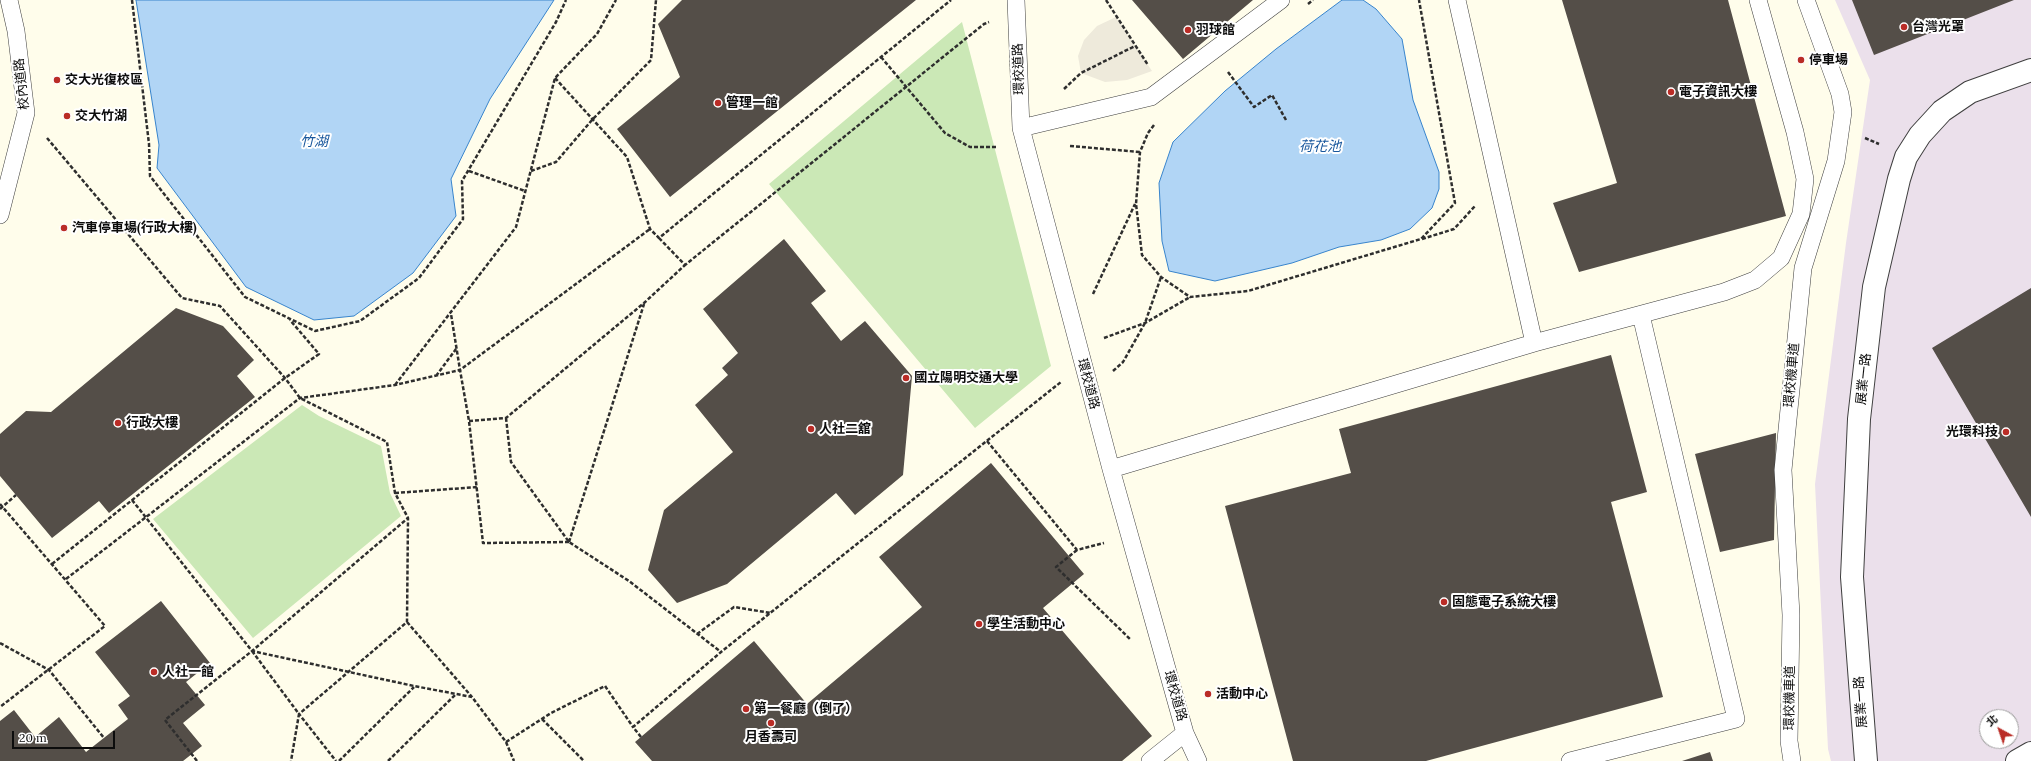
<!DOCTYPE html>
<meta charset="utf-8">
<style>
body{margin:0}
#map{position:relative;width:2031px;height:761px;overflow:hidden;background:#fffdeb;font-family:Lora,"Noto Sans TC",serif}
canvas{display:block}
.north{position:absolute;left:1979px;top:709px;width:40px;height:40px;box-sizing:border-box;background:#fff;border:1px solid #9e9e9e;border-radius:50%;rotate:320deg;font-size:11px;font-weight:700;line-height:16px;text-align:center;color:#0c0c0c}
.north::after{content:'';display:block;margin:auto;width:14px;height:18px;background:#ba2c26;clip-path:polygon(50% 0,100% 100%,50% 72%,0 100%)}
.scale{position:absolute;left:12px;top:731px;width:103px;height:18px;box-sizing:border-box;border:2px solid #0c0c0c;border-top:0;padding-left:5px;font-size:12px;line-height:14px;white-space:nowrap;color:#0c0c0c;-webkit-text-stroke:3px #fff;paint-order:stroke}
</style>
<div id="map">
<canvas width="2031" height="761"></canvas>
<div class="north">北</div>
<div class="scale">20 m</div>
</div>
<script>
const g = document.querySelector('canvas').getContext('2d');
g.lineJoin = 'round';
function fill(path, color) { g.fillStyle = color; g.fill(path, 'evenodd'); }
const toPath = rows => new Path2D(rows.map(r => 'M' + r).join(''));
function strokePath(path, color, width, dash) { g.strokeStyle = color; g.lineWidth = width; g.lineCap = dash ? 'butt' : 'round'; g.setLineDash(dash || []); g.stroke(path); }
function write(font, color, halo, rows, align = 'center') {
  g.font = font + ' Lora,"Noto Sans TC",serif'; g.lineWidth = 4; g.setLineDash([]); g.textBaseline = 'middle'; g.strokeStyle = halo; g.fillStyle = color; for (const [text, x, y, turn = 0] of rows) {
    g.save(); g.translate(x, y); g.rotate((+turn || 0) * Math.PI / 180); g.textAlign = isNaN(turn) ? turn : align; if (halo) g.strokeText(text, 0, 0); g.fillText(text, 0, 0); g.restore();
  }
}
const industrial = toPath([
 [1835,0,2031,0,2031,761,1831,761,1828,749,1815,484,1846,243,1870,80],
 [1987,717,2011,717,2011,741,1987,741]
]);
const green = toPath([
 [962,22,1051,366,975,428,769,184],
 [302,405,319,416,381,446,390,493,401,516,253,638,153,519]
]);
const plaza = toPath([
 [1116,17,1152,71,1127,80,1105,82,1081,73,1078,56,1084,40,1097,26]
]);
const water = toPath([
 [136,0,554,0,490,99,451,179,456,216,413,273,354,316,314,320,246,287,157,168,159,145,136,0],
 [1342,0,1363,0,1376,9,1402,39,1413,100,1439,172,1439,189,1432,208,1410,229,1381,240,1339,247,1292,263,1215,281,1169,271,1162,241,1159,183,1173,142,1225,91,1276,49,1342,0]
]);
const building = toPath([
 [682,0,916,0,670,197,617,129,680,77,658,24],
 [1132,0,1253,0,1183,59],
 [1562,0,1728,0,1786,216,1579,272,1553,203,1617,183],
 [1852,0,2014,0,1874,55],
 [784,239,826,291,811,303,841,341,865,321,912,376,903,475,855,515,836,493,727,584,677,603,648,570,664,510,733,452,695,405,728,375,722,368,738,353,703,309],
 [2031,288,2031,517,1932,348],
 [176,308,223,326,254,360,237,376,255,397,109,513,99,501,52,538,0,476,0,434,26,411,51,412],
 [1611,355,1647,492,1611,502,1663,697,1426,761,1293,761,1225,506,1351,473,1339,429],
 [1776,433,1774,540,1720,552,1695,454],
 [991,463,1084,574,1043,608,1152,736,1122,761,652,761,635,742,754,641,807,704,922,607,879,557],
 [161,601,210,663,186,682,205,705,183,723,202,746,183,761,0,761,0,721,14,710,35,737,59,717,86,752,128,719,118,705,130,696,95,652],
 [1710,752,1713,761,1682,761]
]);
const path = toPath([
 [132,0,149,144,150,176,245,297,315,331,360,321,419,278,463,219,462,181,556,22,566,0],
 [1106,0,1148,65],
 [1308,4,1313,0],
 [881,57,945,133,970,147,998,147],
 [1228,72,1254,107,1272,95,1286,120],
 [555,78,627,157,650,229,659,238,951,0],
 [1064,89,1081,73,1135,46],
 [1154,125,1148,133,1140,152,1136,204,1142,255,1161,277,1190,297,1248,291,1421,239,1455,203,1419,0],
 [47,138,182,298,220,306,285,378,300,398,387,442,395,493,408,518,407,622,299,714,336,761],
 [1865,138,1879,144],
 [1070,146,1140,152],
 [469,171,525,191],
 [531,171,556,162,592,120,651,60,656,0],
 [659,238,685,265,984,24,989,22],
 [1422,239,1454,229,1475,206],
 [1093,294,1135,204],
 [1104,338,1145,323,1190,297],
 [1113,371,1123,362,1145,323,1161,277],
 [436,376,456,349],
 [395,385,516,227,555,78,597,34,616,0],
 [506,418,511,462,569,542,629,581,721,652],
 [469,421,506,418,644,303,685,265],
 [987,441,1077,550,1104,543],
 [395,493,478,487],
 [132,500,252,651,414,686,472,697,506,742,514,761],
 [0,504,105,626,0,707],
 [0,509,16,495],
 [569,542,483,543,469,421,460,370,650,229],
 [569,542,644,304],
 [1077,550,1056,567,1130,639],
 [52,564,285,378,319,354,290,320],
 [66,579,300,398,395,385,460,370,451,314],
 [407,622,472,697],
 [697,634,734,607,771,613],
 [0,643,49,670,104,738],
 [252,651,299,714,291,761],
 [542,719,584,761],
 [641,737,633,727,721,652,1061,382],
 [506,742,551,713,605,686,633,727],
 [197,761,165,720,252,651,408,518],
 [339,761,414,687],
 [388,761,456,694]
]);
const lane = toPath([
 [1016,0,1021,128,1111,469,1185,733,1198,761],
 [1021,128,1151,97,1281,0],
 [0,215,26,113,16,31,9,0],
 [1534,343,1724,292,1755,280,1781,258,1801,214,1805,179,1795,132,1758,0],
 [1111,469,1534,343,1457,0],
 [1150,761,1185,733],
 [1570,761,1736,719,1641,315],
 [1792,761,1789,741,1791,615,1783,470,1803,268,1836,161,1843,112,1840,94,1806,0]
]);
const street = toPath([
 [1866,761,1852,577,1859,419,1874,287,1899,179,1906,157,1920,135,1942,111,1970,92,2031,70],
 [2017,761,2031,753]
]);
const markers = [
 [1904,27,4,"#ba2c26"],
 [1188,30,4,"#ba2c26"],
 [1801,60,4,"#ba2c26"],
 [57,80,4,"#ba2c26"],
 [1671,92,4,"#ba2c26"],
 [718,103,4,"#ba2c26"],
 [67,116,4,"#ba2c26"],
 [64,228,4,"#ba2c26"],
 [906,378,4,"#ba2c26"],
 [118,423,4,"#ba2c26"],
 [811,429,4,"#ba2c26"],
 [2006,432,4,"#ba2c26"],
 [1444,602,4,"#ba2c26"],
 [979,624,4,"#ba2c26"],
 [154,672,4,"#ba2c26"],
 [1208,694,4,"#ba2c26"],
 [746,709,4,"#ba2c26"],
 [771,723,4,"#ba2c26"]
];
const poiNames = [
 ["台灣光罩",1912,27],
 ["羽球館",1196,30],
 ["停車場",1809,60],
 ["交大光復校區",65,80],
 ["電子資訊大樓",1679,92],
 ["管理一館",726,103],
 ["交大竹湖",75,116],
 ["汽車停車場(行政大樓)",72,228],
 ["國立陽明交通大學",914,378],
 ["行政大樓",126,423],
 ["人社二舘",819,429],
 ["光環科技",1998,432,"right"],
 ["固態電子系統大樓",1452,602],
 ["學生活動中心",987,624],
 ["人社一館",162,672],
 ["活動中心",1216,694],
 ["第一餐廳（倒了）",754,709],
 ["月香壽司",771,737,"center"]
];
const streetNames = [
 ["環校道路",1019,69,-92],
 ["校內道路",22,84,-96],
 ["環校機車道",1792,375,-85],
 ["展業一路",1864,379,-84],
 ["環校道路",1088,384,75],
 ["環校道路",1175,696,74],
 ["環校機車道",1790,698,-89],
 ["展業一路",1861,702,-94]
];
const waterNames = [
 ["竹湖",314,142],
 ["荷花池",1320,147]
];
fill(industrial, '#ebe0eb');
fill(green, '#cbe8b6');
fill(plaza, '#eeeadb');
fill(water, '#b1d5f5');
strokePath(water, '#3884cc', 1);
fill(building, '#544e48');
strokePath(lane, '#3f3f3f', 18);
strokePath(street, '#3f3f3f', 24);
strokePath(path, '#2e2e2e', 2.5, [4, 2]);
strokePath(lane, '#fff', 17);
strokePath(street, '#fff', 22);
for (const [x, y, r, color] of markers) { const dot = new Path2D(); dot.arc(x, y, r, 0, 2 * Math.PI); g.fillStyle = color; g.fill(dot); strokePath(dot, '#fff', 1.5); }
write('bold 13px', '#0c0c0c', '#fff', poiNames, 'left');
write('13px', '#0c0c0c', '#fff', streetNames);
write('italic 14px', '#17569c', '#fff', waterNames);
</script>
